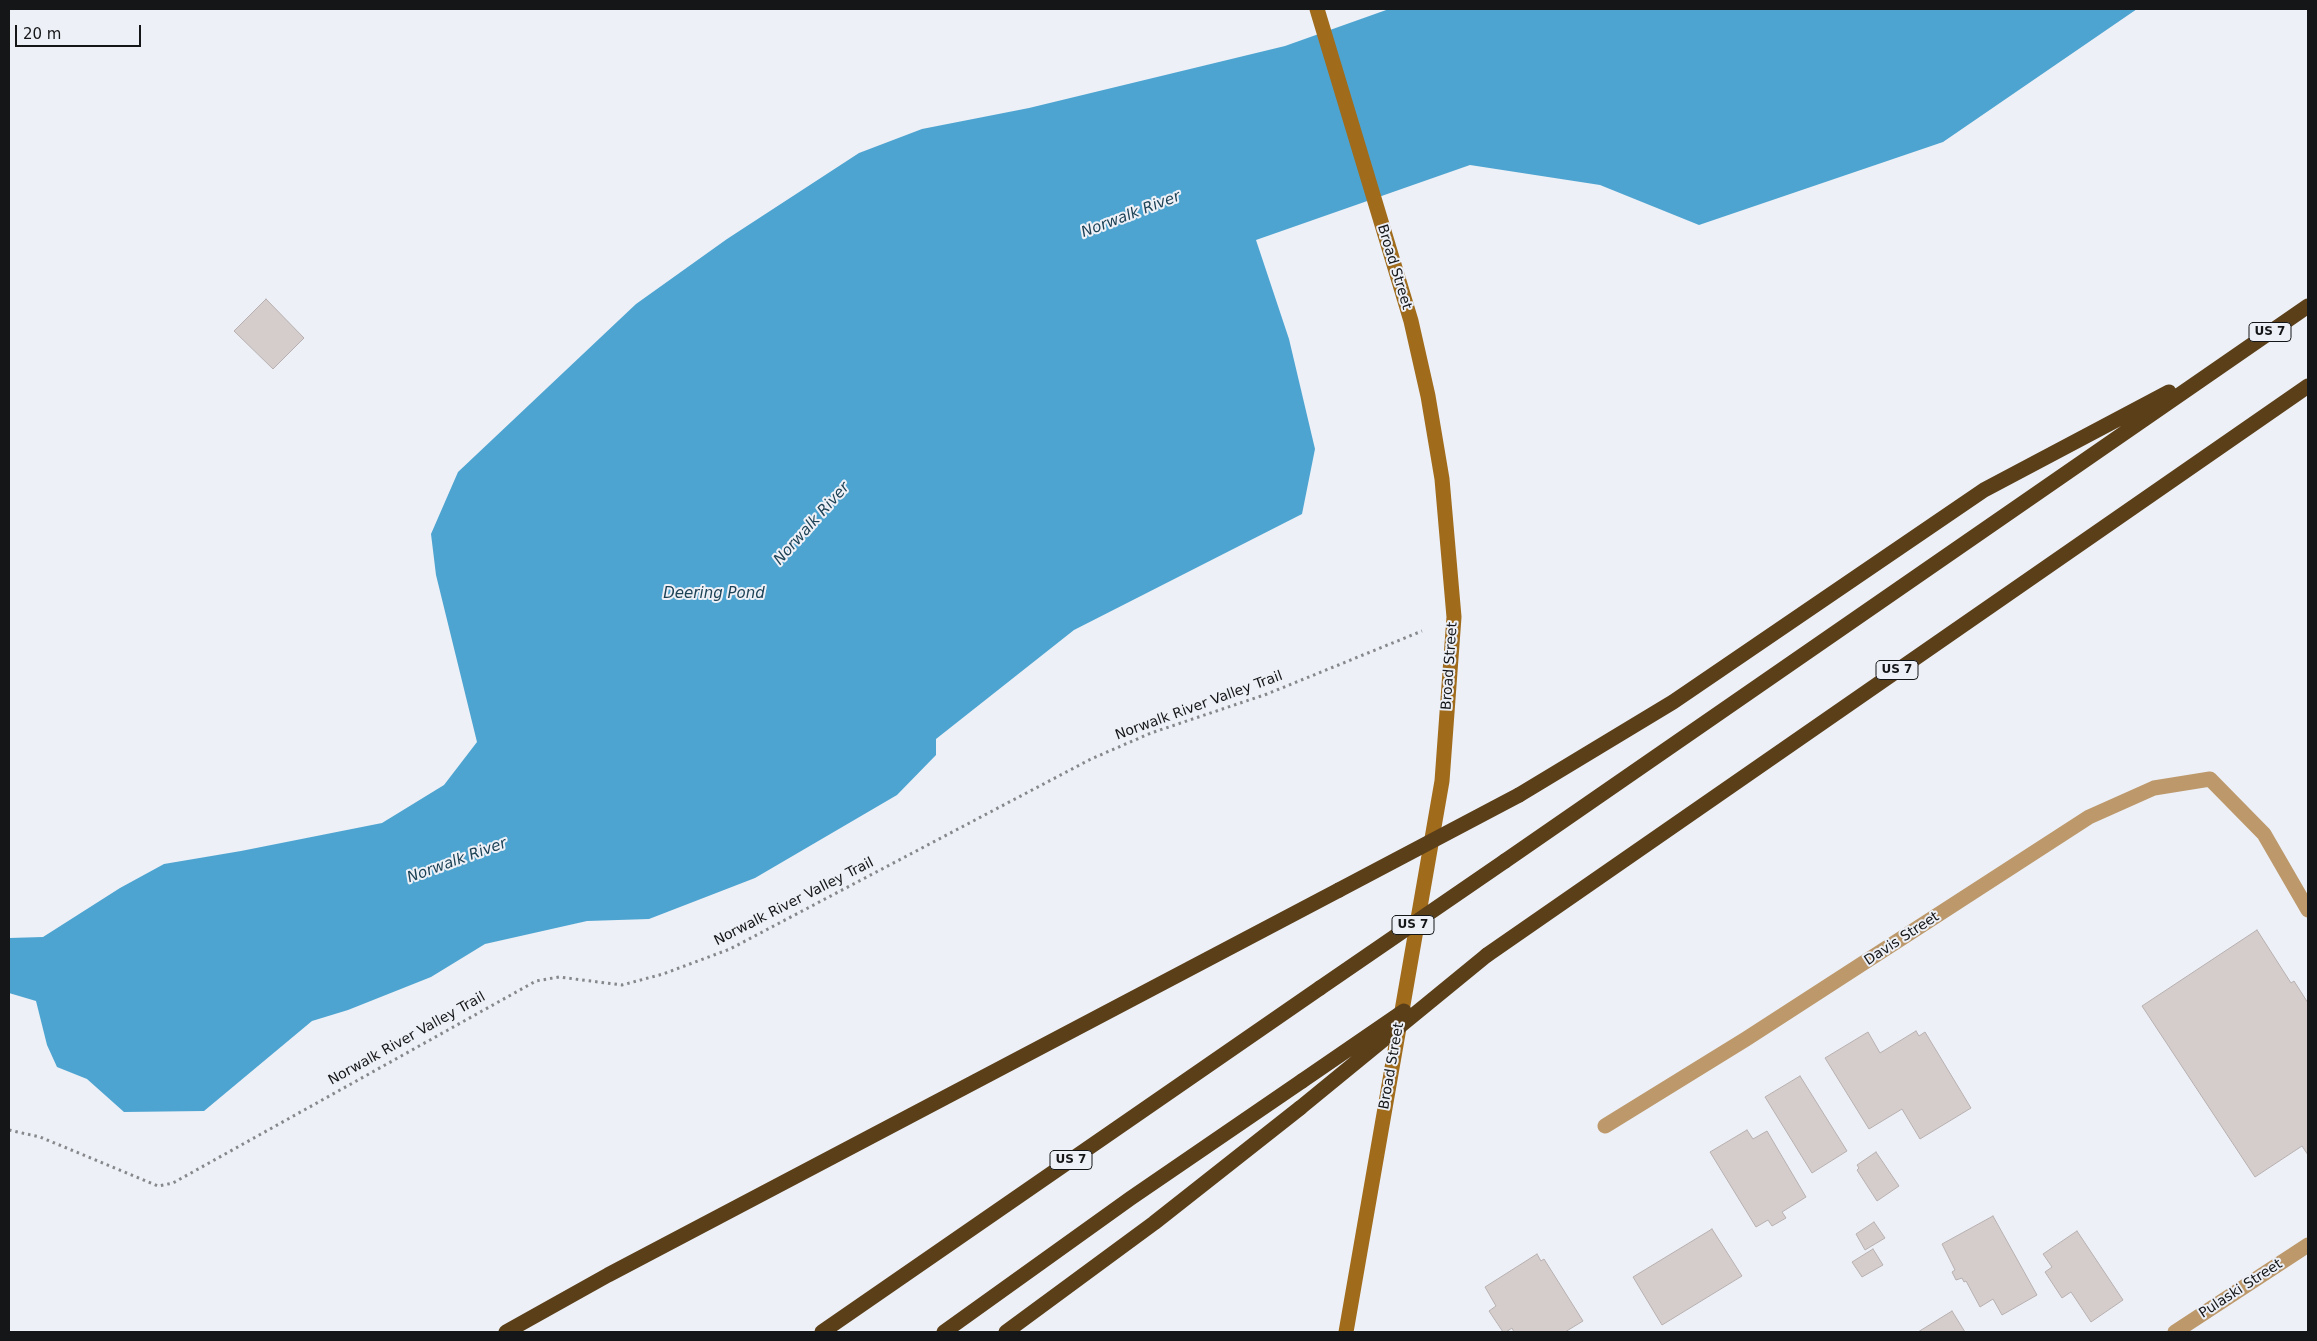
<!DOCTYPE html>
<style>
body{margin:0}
#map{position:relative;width:2317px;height:1341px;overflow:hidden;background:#edf0f6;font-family:"DejaVu Sans",sans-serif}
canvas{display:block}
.frame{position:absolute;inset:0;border:10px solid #151618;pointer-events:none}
.scale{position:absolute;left:15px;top:25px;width:126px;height:22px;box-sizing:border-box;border:2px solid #151618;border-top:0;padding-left:6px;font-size:15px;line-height:18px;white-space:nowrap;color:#151618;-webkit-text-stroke:4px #edf0f6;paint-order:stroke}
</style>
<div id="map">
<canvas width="2317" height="1341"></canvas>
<div class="frame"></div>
<div class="scale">20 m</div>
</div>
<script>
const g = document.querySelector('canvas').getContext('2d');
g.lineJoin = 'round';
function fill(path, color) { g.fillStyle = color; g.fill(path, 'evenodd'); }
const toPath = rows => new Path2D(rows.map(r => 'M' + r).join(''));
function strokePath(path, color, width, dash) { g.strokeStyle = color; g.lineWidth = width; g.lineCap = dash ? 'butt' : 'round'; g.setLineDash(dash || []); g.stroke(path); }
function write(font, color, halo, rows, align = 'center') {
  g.font = font + ' "DejaVu Sans",sans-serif'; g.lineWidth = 4; g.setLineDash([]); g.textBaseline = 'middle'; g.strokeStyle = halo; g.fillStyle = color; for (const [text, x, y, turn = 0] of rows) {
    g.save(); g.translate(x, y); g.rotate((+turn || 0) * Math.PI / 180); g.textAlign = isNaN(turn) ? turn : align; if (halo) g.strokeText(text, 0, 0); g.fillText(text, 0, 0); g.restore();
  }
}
const water = toPath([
 [1389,9,2137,9,1943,142,1699,225,1600,185,1470,165,1256,240,1289,339,1315,449,1302,514,1074,630,936,739,936,755,897,795,755,878,649,919,587,921,485,944,431,977,348,1010,312,1021,204,1111,124,1112,87,1079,57,1067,47,1045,36,1001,9,993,9,938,43,937,120,888,164,864,241,851,382,823,444,785,477,742,436,575,431,534,458,472,636,304,727,239,859,153,922,129,1029,108,1285,46]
]);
const building = toPath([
 [266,299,304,338,273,369,234,331,266,299],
 [2257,930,2291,983,2294,981,2308,1003,2308,1155,2302,1146,2255,1177,2142,1006,2257,930],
 [1916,1031,1919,1036,1925,1032,1971,1108,1920,1139,1902,1109,1869,1129,1825,1058,1868,1032,1880,1053,1916,1031],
 [1800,1076,1847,1151,1812,1173,1765,1097,1800,1076],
 [1747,1130,1753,1139,1767,1131,1806,1197,1782,1212,1786,1218,1772,1226,1768,1220,1756,1227,1710,1152,1747,1130],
 [1876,1152,1899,1186,1877,1201,1857,1170,1859,1168,1857,1165,1876,1152],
 [1993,1216,2037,1295,2002,1315,1993,1299,1980,1307,1966,1281,1964,1282,1962,1278,1956,1280,1952,1272,1955,1270,1942,1244,1993,1216],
 [1874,1222,1885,1238,1865,1250,1856,1234,1874,1222],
 [1712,1229,1742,1276,1662,1325,1633,1277,1712,1229],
 [2077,1231,2123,1300,2091,1322,2071,1292,2062,1298,2045,1272,2052,1267,2043,1254,2077,1231],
 [1873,1249,1883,1265,1862,1277,1852,1262,1873,1249],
 [1537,1254,1541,1261,1544,1259,1583,1321,1565,1332,1514,1332,1512,1328,1506,1332,1503,1332,1489,1311,1496,1306,1485,1287,1537,1254],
 [1952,1311,1965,1332,1918,1332,1952,1311]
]);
const path = toPath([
 [9,1130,40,1137,158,1186,173,1183,536,981,559,977,622,985,663,974,730,949,1091,759,1151,733,1267,694,1422,631]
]);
const street = toPath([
 [1605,1126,1746,1039,2089,817,2154,788,2210,779,2264,834,2308,910],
 [2175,1332,2308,1245]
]);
const secondary = toPath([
 [1317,9,1411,321,1428,396,1442,479,1454,617,1442,781,1346,1332]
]);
const highway = toPath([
 [1519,795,1673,702,1984,490,2169,392],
 [1505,861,2308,306],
 [1487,955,2308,386],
 [506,1332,608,1275,1339,890],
 [822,1332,1320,988],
 [944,1332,1131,1198,1302,1081],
 [1006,1332,1154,1223,1300,1108]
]);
const highwayBridge = toPath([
 [1339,890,1519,795],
 [1320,988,1505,861],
 [1302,1081,1404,1011],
 [1300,1108,1487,955]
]);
const shields = [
 [2270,332,42],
 [1897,670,42],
 [1413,925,42],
 [1071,1160,42]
];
const shieldNames = [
 ["US 7",2270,332],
 ["US 7",1897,670],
 ["US 7",1413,925],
 ["US 7",1071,1160]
];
const streetNames = [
 ["Broad Street",1394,267,73],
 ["Broad Street",1450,666,-86],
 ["Norwalk River Valley Trail",1199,706,-20],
 ["Norwalk River Valley Trail",794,902,-27],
 ["Davis Street",1902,939,-33],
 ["Norwalk River Valley Trail",407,1039,-29],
 ["Broad Street",1392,1066,-80],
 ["Pulaski Street",2241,1289,-33]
];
const waterNames = [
 ["Norwalk River",1131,215,-21],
 ["Norwalk River",812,524,-48],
 ["Deering Pond",714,594],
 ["Norwalk River",457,861,-20]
];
fill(water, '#4ea4d1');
fill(building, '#d4cdcc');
strokePath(building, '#b8b0b0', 1);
strokePath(path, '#86888c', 3, [2.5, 4]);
strokePath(street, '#bc986b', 15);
strokePath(secondary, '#a06b1b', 15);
strokePath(highway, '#5b3f19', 15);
strokePath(highwayBridge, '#5b3f19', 15);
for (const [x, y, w] of shields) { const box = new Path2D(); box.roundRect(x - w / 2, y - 9.5, w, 19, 4); g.fillStyle = '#edf0f6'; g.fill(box); strokePath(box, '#151618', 1); }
write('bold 12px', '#151618', null, shieldNames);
write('14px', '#151618', '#edf0f6', streetNames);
write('italic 15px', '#1d4256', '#edf0f6', waterNames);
</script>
